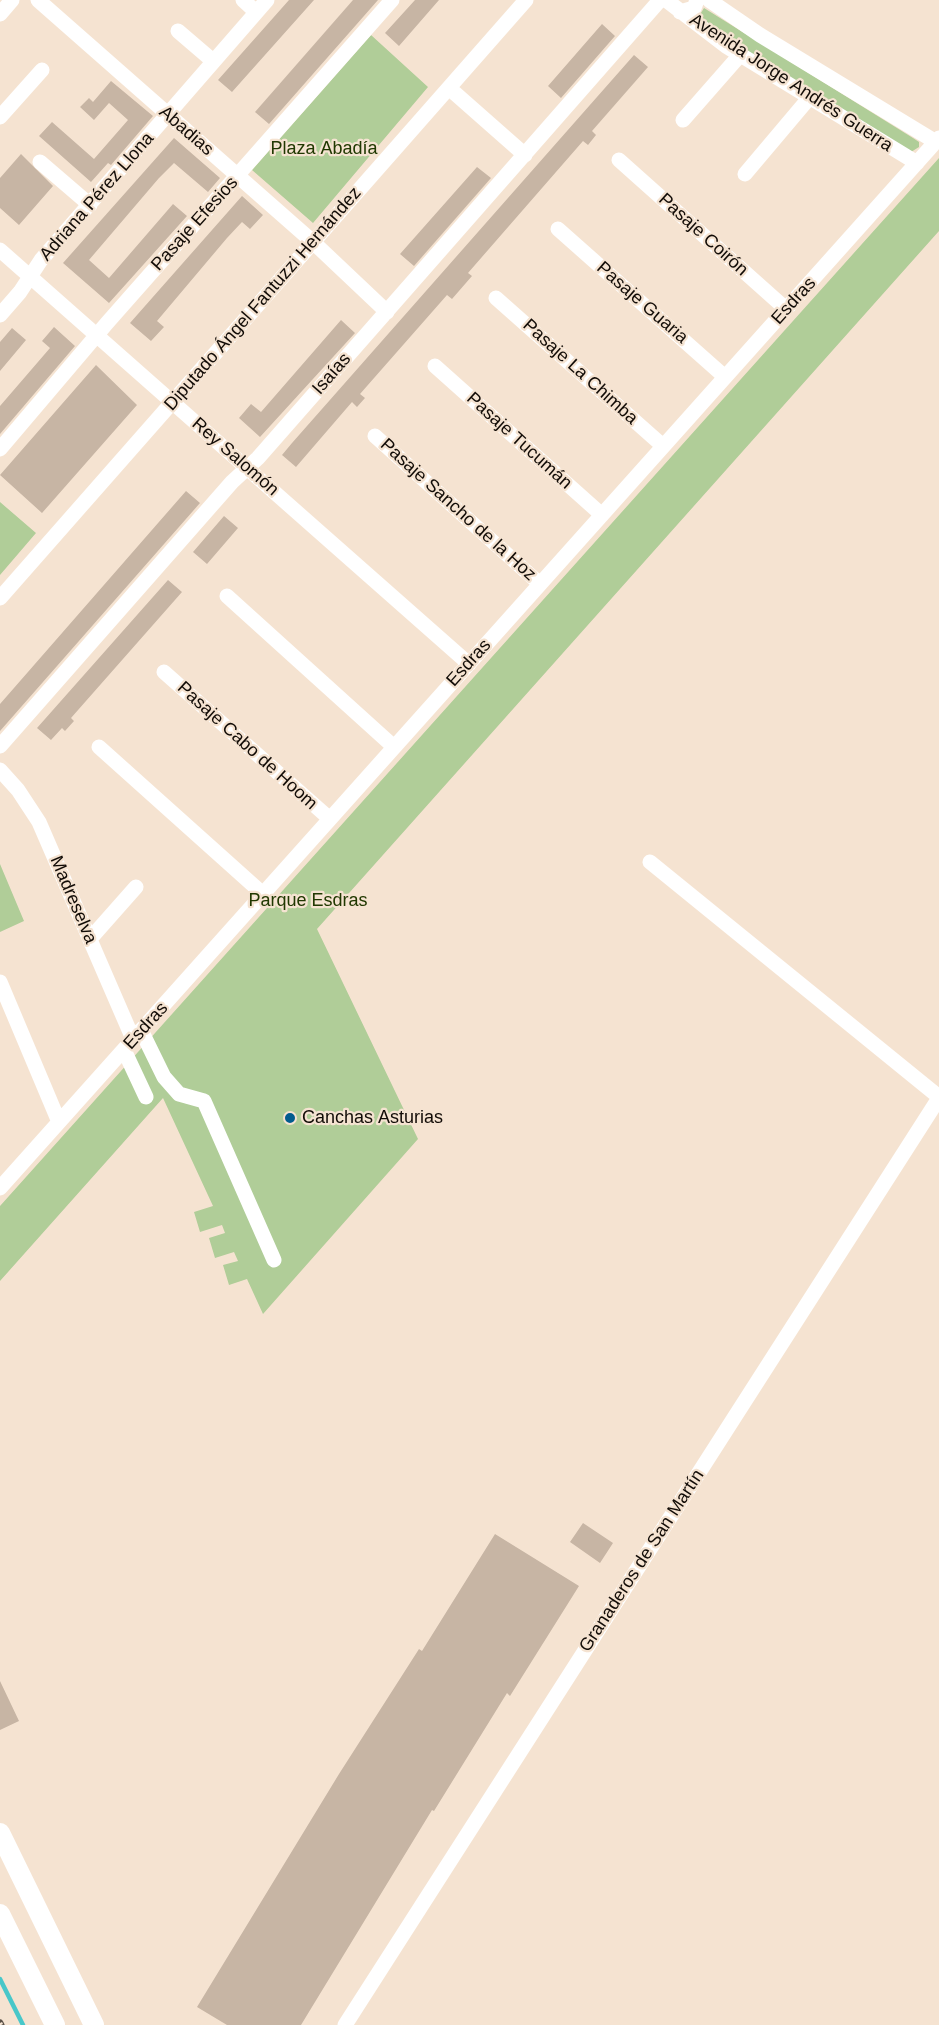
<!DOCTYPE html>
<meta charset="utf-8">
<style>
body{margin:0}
canvas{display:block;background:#f5e3d1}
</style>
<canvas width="939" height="2025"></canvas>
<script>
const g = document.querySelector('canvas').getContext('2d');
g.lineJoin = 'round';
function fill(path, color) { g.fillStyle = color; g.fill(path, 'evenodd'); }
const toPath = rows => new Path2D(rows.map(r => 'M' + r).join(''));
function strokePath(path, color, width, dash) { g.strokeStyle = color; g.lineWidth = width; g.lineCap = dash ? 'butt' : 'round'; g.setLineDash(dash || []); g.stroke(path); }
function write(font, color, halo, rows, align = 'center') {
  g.font = font + ' Helvetica,sans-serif'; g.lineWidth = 4.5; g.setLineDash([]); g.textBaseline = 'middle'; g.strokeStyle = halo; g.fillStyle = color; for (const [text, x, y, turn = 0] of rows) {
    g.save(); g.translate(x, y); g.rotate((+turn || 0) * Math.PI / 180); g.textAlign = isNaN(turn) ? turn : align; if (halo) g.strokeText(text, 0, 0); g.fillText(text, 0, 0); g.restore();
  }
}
const green = toPath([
 [704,8,913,138,919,142,919,147,911,152,717,32,699,16],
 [371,35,428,87,313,223,252,170],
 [939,158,939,231,317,929,418,1139,263,1314,247,1279,229,1285,223,1265,238,1261,234,1252,215,1258,209,1238,225,1233,222,1225,200,1232,194,1212,213,1206,163,1098,0,1281,0,1206],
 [0,502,36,533,0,575],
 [0,864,24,921,0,932]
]);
const stream = toPath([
 [0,1979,23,2025]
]);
const building = toPath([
 [289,0,314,0,232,92,218,80],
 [353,0,378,0,269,124,255,112],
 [415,0,439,0,399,46,385,33],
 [602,24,615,36,561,98,548,86],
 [634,55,648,67,592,131,596,135,588,145,583,141,468,273,472,276,452,299,447,295,360,394,365,398,357,407,352,402,296,467,282,455,292,443],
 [111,81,153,116,111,165,108,163,91,182,39,136,52,122,94,159,128,120,109,103,94,120,80,107,89,98,93,102],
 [174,138,220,178,208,192,174,163,159,178,89,260,109,278,173,204,187,216,109,303,63,263],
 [21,154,53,186,19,225,0,208,0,178],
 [477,167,491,178,414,266,400,254],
 [242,196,263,215,250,229,242,222,227,238,157,321,164,327,151,341,130,323],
 [341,320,355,333,260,437,239,418,251,404,261,412],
 [54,327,75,346,0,434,0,406,50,348,42,341],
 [12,328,26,340,0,371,0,342],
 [96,365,137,405,42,513,0,475],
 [186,491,200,503,0,731,0,704],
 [224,516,238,528,207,564,193,552],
 [168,580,182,592,71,718,74,721,65,731,62,728,51,740,37,728],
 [583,1523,613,1543,600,1563,570,1542],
 [495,1534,579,1586,510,1696,507,1693,434,1811,432,1810,301,2025,227,2025,197,2007,339,1774,419,1649,422,1651],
 [0,1681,19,1721,0,1730]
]);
const minor = toPath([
 [38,0,313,242,387,312],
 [243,0,256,12],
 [666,0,726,46,917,163],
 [709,0,760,35,936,142],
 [680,12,694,8,697,0],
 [0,14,12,0],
 [178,31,213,61],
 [449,88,525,155],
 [0,117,42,70],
 [683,120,740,55],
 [619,160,786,309],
 [40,162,90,205],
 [745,174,810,97],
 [558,229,725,377],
 [0,250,469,664],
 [496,298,663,446],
 [0,315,20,292,41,260,267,0],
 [435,366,602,515],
 [375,436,540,584],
 [0,449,107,323,392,0],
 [227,596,394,747],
 [0,598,526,0],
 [164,672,330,819],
 [0,746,232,482,258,458,660,0],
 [99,747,263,894],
 [0,770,18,790,39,822,133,1039],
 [650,862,939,1097],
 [90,939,136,887],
 [0,982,59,1122],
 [141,1030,164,1077,179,1094,204,1101,274,1260],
 [124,1050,146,1097],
 [0,1188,939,138],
 [345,2025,939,1098]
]);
const major = toPath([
 [0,1833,94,2025],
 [0,1914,55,2025]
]);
const rail = toPath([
 [0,2023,1,2025]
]);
const markers = [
 [290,1118,6,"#025c8e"]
];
const streetNames = [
 ["Avenida Jorge Andrés Guerra",791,83,33],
 ["Abadias",186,131,41],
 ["Adriana Pérez Llona",97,197,-49],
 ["Pasaje Efesios",195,224,-48],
 ["Pasaje Coirón",703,235,42],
 ["Diputado Ángel Fantuzzi Hernández",263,299,-49],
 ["Esdras",794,301,-48],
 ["Pasaje Guaria",642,303,41],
 ["Pasaje La Chimba",580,372,42],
 ["Isaías",332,374,-49],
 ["Pasaje Tucumán",519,441,42],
 ["Rey Salomón",235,457,41],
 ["Pasaje Sancho de la Hoz",458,510,42],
 ["Esdras",469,663,-48],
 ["Pasaje Cabo de Hoom",247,746,42],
 ["Madreselva",73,900,67],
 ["Esdras",146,1026,-48],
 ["Granaderos de San Martín",642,1561,-57]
];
const parkNames = [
 ["Plaza Abadía",324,149],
 ["Parque Esdras",308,901]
];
const poiNames = [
 ["Canchas Asturias",302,1118]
];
fill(green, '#b0cd98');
strokePath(stream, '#48c7c9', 4.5);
fill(building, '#c7b5a4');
strokePath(minor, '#fff', 15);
strokePath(major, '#fff', 20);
strokePath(rail, '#5b5148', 7);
strokePath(rail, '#f5e3d1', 4.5, [14]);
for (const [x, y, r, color] of markers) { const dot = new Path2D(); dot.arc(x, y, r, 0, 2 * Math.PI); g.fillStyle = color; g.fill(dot); strokePath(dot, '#f5e3d1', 2); }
write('18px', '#120c07', '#f5e3d1', streetNames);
write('18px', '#203801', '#f5e3d1', parkNames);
write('18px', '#120c07', '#f5e3d1', poiNames, 'left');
</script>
